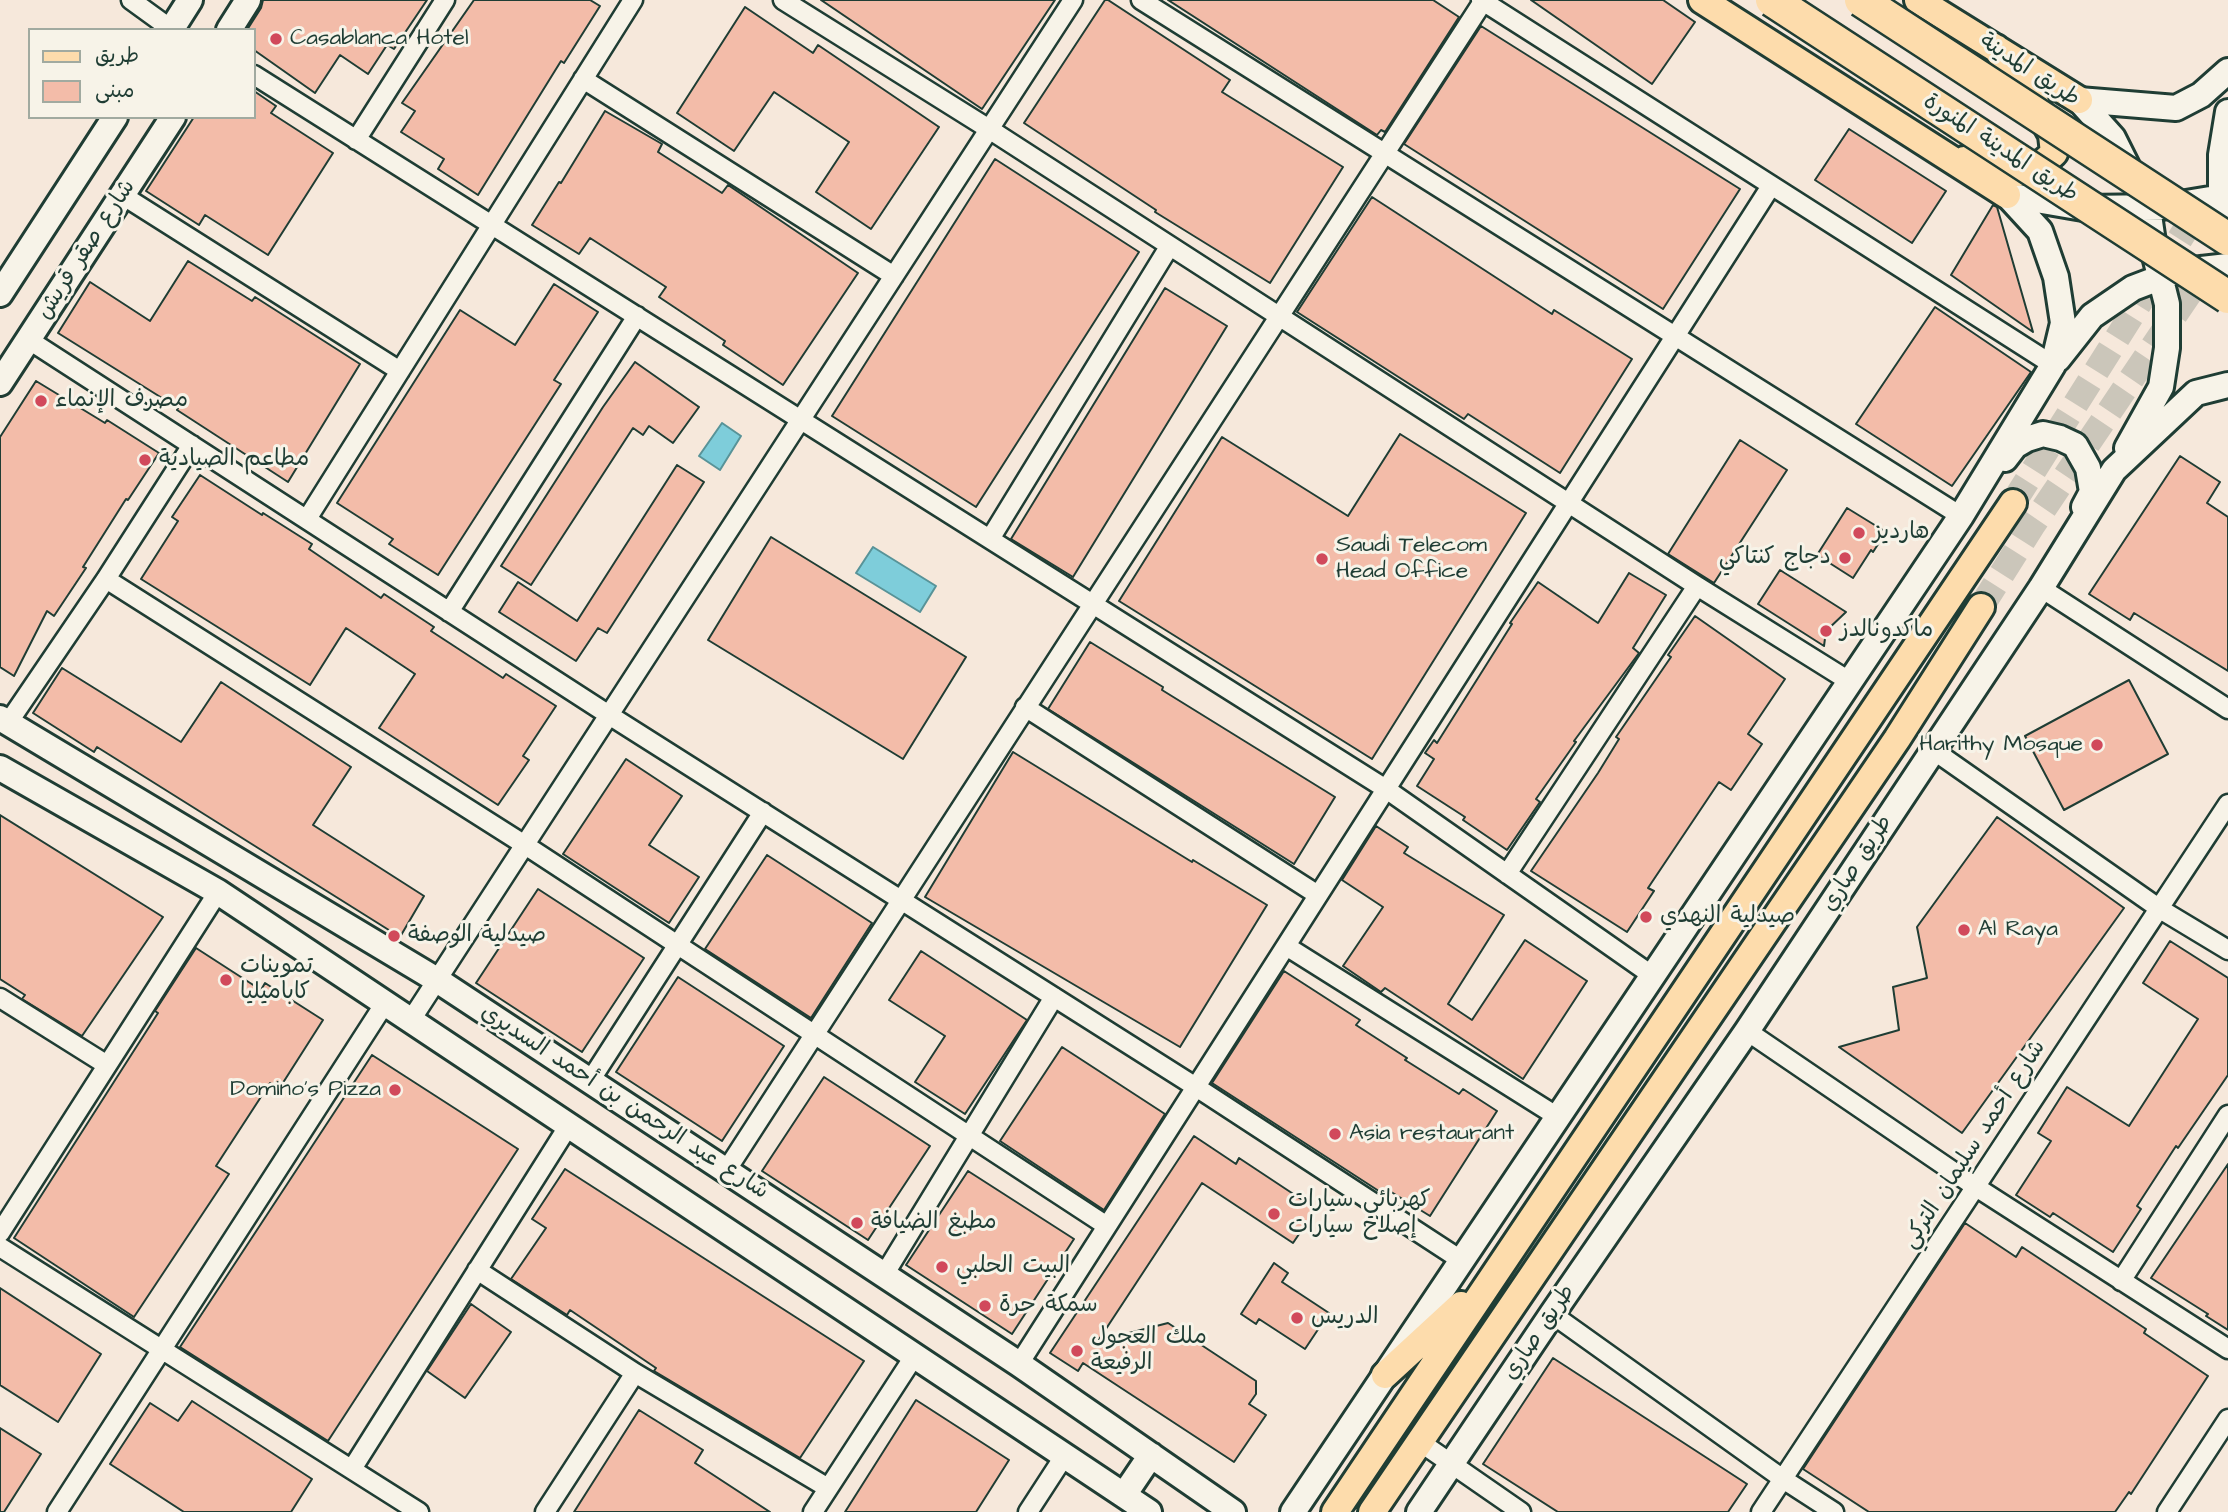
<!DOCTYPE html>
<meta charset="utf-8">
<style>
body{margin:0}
#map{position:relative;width:2228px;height:1512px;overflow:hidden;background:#f6e8db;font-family:"Architects Daughter","Playpen Sans Arabic",sans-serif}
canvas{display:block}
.legend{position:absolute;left:28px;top:28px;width:228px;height:91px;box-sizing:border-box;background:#f7f3e8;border:2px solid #a1aaa0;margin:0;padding:9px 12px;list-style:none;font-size:21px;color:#1f3d34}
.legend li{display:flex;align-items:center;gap:14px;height:35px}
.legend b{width:35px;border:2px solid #a1aaa0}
</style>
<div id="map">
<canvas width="2228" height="1512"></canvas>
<ul class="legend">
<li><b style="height:9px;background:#fddcac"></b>طريق</li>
<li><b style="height:19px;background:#f3bca9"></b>مبنى</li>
</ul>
</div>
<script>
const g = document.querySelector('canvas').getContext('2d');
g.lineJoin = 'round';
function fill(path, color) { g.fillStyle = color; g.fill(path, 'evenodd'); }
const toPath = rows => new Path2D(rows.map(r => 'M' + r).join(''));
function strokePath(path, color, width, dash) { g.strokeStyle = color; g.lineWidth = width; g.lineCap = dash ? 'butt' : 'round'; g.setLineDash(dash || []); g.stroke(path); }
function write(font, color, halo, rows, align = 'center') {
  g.font = font + ' "Architects Daughter","Playpen Sans Arabic",sans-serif'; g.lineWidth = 6; g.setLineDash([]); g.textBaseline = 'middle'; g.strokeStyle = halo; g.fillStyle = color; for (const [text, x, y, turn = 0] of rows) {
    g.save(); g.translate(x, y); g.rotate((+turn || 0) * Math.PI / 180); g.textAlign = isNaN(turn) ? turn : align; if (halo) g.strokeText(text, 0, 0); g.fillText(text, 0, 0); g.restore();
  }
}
const water = toPath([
 [722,423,741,436,720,470,699,456,722,423],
 [873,547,936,586,920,612,856,573,873,547]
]);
const building = toPath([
 [263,0,427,0,394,49,387,45,368,74,340,55,315,93,254,50,254,30,247,30,261,8,263,0],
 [474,0,590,0,600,6,564,63,561,61,478,195,438,169,444,159,401,132,415,111,402,103,474,0],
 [821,0,1055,0,982,109,821,0],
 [1105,0,1108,0,1230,80,1222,92,1343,167,1270,283,1155,212,1156,210,1024,123,1105,0],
 [1168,0,1433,0,1459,17,1385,132,1381,130,1377,135,1168,0],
 [1531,0,1663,0,1695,22,1652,84,1531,0],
 [745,7,813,53,818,45,939,127,871,229,816,192,849,142,774,92,734,151,677,113,745,7],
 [1481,26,1740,189,1663,309,1404,144,1481,26],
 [254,91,276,106,271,113,333,153,268,255,205,215,199,225,146,191,194,117,254,117,254,91],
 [605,111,662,144,658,152,722,193,728,185,858,273,783,385,723,345,725,341,659,297,666,287,590,238,579,254,532,225,559,182,561,183,605,111],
 [1849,129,1946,191,1912,243,1815,180,1849,129],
 [995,159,1139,252,976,507,832,416,995,159],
 [1372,197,1552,314,1554,310,1632,359,1560,473,1468,414,1464,419,1297,312,1372,197],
 [1993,205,1997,207,2033,332,1951,275,1993,205],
 [188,261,252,301,255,297,360,364,288,482,177,410,178,408,58,333,90,282,150,321,188,261],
 [554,284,598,312,554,380,561,384,438,575,389,544,393,539,337,503,460,310,515,345,554,284],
 [1165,288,1227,326,1073,577,1011,539,1165,288],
 [1935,307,2031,372,1952,486,1856,424,1935,307],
 [635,362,699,407,673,443,649,426,643,435,633,428,531,585,501,566,603,407,635,362],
 [36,381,105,423,107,420,159,453,128,500,126,499,83,567,86,568,54,616,47,611,14,676,0,667,0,437,36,381],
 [1400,434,1526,513,1372,759,1119,601,1222,437,1348,516,1400,434],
 [1740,440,1787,470,1714,583,1668,554,1740,440],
 [2180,456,2220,482,2207,503,2228,517,2228,671,2134,613,2130,620,2089,594,2180,456],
 [677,465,704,482,607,633,598,628,576,661,499,612,518,582,577,621,677,465],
 [200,475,262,515,263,513,312,544,309,549,381,598,384,594,434,627,431,631,503,678,506,674,556,706,523,756,529,760,498,805,379,728,415,674,346,628,310,685,141,579,178,521,172,517,200,475],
 [1847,508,1886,532,1873,552,1871,550,1853,578,1817,555,1847,508],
 [771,537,966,657,903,759,708,640,771,537],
 [1780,570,1846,612,1826,631,1824,646,1758,604,1780,570],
 [1629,573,1666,595,1633,648,1639,653,1574,741,1576,742,1536,799,1540,802,1507,850,1463,820,1465,817,1417,786,1434,759,1425,753,1434,740,1437,743,1512,624,1510,623,1538,582,1598,623,1629,573],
 [1695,616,1785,679,1748,734,1762,744,1731,790,1719,782,1648,888,1654,891,1627,932,1531,871,1598,773,1619,739,1616,737,1671,657,1668,655,1695,616],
 [1090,642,1163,687,1162,690,1335,797,1294,864,1048,709,1090,642],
 [62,668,181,742,221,682,351,767,313,825,424,896,400,937,97,747,94,752,33,713,62,668],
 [2129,680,2168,754,2064,810,2025,736,2129,680],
 [1013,752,1192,862,1193,860,1267,905,1180,1047,925,897,1013,752],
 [626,759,682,796,649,845,699,877,669,923,563,854,626,759],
 [0,815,163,917,82,1036,22,999,25,995,0,979,0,815],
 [1997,817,2124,908,1962,1133,1839,1047,1899,1030,1893,987,1927,978,1917,927,1997,817],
 [1376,826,1408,847,1404,853,1504,915,1448,1004,1472,1020,1525,940,1587,981,1523,1079,1385,988,1381,992,1343,966,1383,907,1342,880,1376,826],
 [767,855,872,923,811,1018,705,949,767,855],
 [538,889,644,958,582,1052,476,983,538,889],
 [2170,941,2228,978,2228,1075,2178,1148,2176,1146,2137,1206,2141,1209,2113,1252,2053,1213,2050,1217,2016,1195,2051,1141,2038,1133,2067,1087,2129,1126,2198,1019,2143,983,2170,941],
 [196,948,261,990,265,983,323,1020,279,1089,270,1083,216,1166,229,1174,134,1317,14,1238,158,1013,155,1011,196,948],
 [921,951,1027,1020,965,1114,915,1082,945,1036,889,1000,921,951],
 [1284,971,1360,1020,1356,1025,1407,1058,1405,1060,1459,1094,1463,1089,1497,1111,1430,1216,1388,1190,1385,1195,1212,1083,1284,971],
 [678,977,784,1046,722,1141,616,1072,678,977],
 [1062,1047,1165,1114,1104,1210,1000,1141,1062,1047],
 [372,1055,518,1149,328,1441,180,1347,372,1055],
 [824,1077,930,1146,868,1240,762,1171,824,1077],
 [1194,1136,1236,1164,1239,1158,1316,1209,1293,1243,1202,1183,1098,1341,1168,1323,1256,1381,1256,1394,1249,1404,1266,1415,1234,1462,1083,1363,1078,1371,1050,1353,1194,1136],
 [2228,1164,2228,1330,2206,1316,2208,1314,2151,1278,2228,1164],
 [565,1169,864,1361,800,1458,654,1371,656,1368,570,1310,567,1315,511,1279,546,1228,532,1219,565,1169],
 [968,1171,1074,1239,1012,1334,906,1265,968,1171],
 [1965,1223,2016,1257,2022,1247,2146,1329,2144,1333,2208,1376,2131,1494,2129,1492,2115,1512,1869,1512,1803,1469,1965,1223],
 [1274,1263,1288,1273,1282,1282,1329,1313,1305,1349,1259,1319,1256,1324,1241,1314,1274,1263],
 [0,1288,101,1354,58,1422,0,1385,0,1288],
 [471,1304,511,1332,465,1398,427,1371,471,1304],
 [1553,1358,1747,1484,1728,1512,1558,1512,1483,1464,1553,1358],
 [916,1400,1009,1460,976,1512,845,1512,916,1400],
 [192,1401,312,1479,291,1512,184,1512,110,1464,150,1403,178,1421,192,1401],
 [639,1410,703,1450,695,1463,770,1512,574,1512,639,1410],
 [0,1428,41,1454,4,1512,0,1512,0,1428]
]);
const primaryTunnel = toPath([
 [2013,503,2205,199],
 [1981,607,2032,526,2228,236]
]);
const street = toPath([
 [131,0,171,29],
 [783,0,989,129,1697,586,1849,681],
 [1141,0,1961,516],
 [1481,0,2053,365],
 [254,75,1386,789,1653,976],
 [583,79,894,276],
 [356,140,445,0],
 [122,195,400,371],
 [29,340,609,715,1196,1087,1461,1260],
 [307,519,633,0],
 [990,539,1169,247],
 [106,579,525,845,1107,1226],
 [2041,588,2228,709],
 [449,612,637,316],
 [1025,707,1318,895],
 [8,723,106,579,192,445],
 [1933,750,2160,909,2228,950],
 [1507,874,1697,586],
 [1286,946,1558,1117],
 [0,998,107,1065],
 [411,1020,1073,0],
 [1747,1031,1976,1187,2228,1349],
 [590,1081,763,812],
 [726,1171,1484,0],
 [0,1233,218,892],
 [0,1247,419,1512],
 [477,1270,635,1373,828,1488],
 [884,1275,1054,997],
 [2121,1281,2228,1115],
 [1552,1314,1783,1479,1834,1512],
 [1019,1364,1771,186],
 [1420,1442,1521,1512],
 [352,1469,569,1125],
 [57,1512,385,1003],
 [545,1512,635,1373],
 [813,1512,915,1355],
 [1028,1512,1065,1455],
 [1761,1512,2228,804],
 [2167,1512,2228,1419]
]);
const secondary = toPath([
 [171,30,190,0],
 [229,30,248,0],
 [2079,100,2113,138,2148,208,2155,256,2167,304,2167,348,2161,387,2127,448],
 [2079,100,2176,108,2201,95,2228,71],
 [2007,195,2083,208,2162,207,2228,196],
 [2221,212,2221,155,2228,112],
 [0,294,115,117],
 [2058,359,2092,316,2133,288,2175,272,2228,266],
 [0,383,173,117],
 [2005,459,2015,446,2027,439,2043,434,2060,438,2075,445,2088,468,2092,492,2084,507],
 [0,718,437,980,1019,1364,1233,1512],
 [0,768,218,892,1149,1512],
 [1124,1495,1151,1455],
 [1293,1512,1961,516,2053,365,2063,323,2056,277,2040,231,2007,195],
 [1419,1512,1552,1314,1747,1031,2041,588,2114,470,2196,393,2228,385]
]);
const primary = toPath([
 [1702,0,2007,195],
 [1918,0,2079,100],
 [1964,160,2018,173,2044,162,2054,153,2052,135,2034,101,1996,48],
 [1385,1375,1461,1305],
 [1335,1512,2013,503],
 [1372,1512,1897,739,1981,607]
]);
const highwayBridge = toPath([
 [1772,0,2228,297],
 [1861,0,2228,239]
]);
const markers = [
 [276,39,7,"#d1495b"],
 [41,401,7,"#d1495b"],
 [145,460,7,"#d1495b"],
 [1859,533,7,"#d1495b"],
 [1845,558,7,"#d1495b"],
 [1322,559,7,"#d1495b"],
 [1826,631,7,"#d1495b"],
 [2097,745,7,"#d1495b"],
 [1646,917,7,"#d1495b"],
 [1964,930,7,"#d1495b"],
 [394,936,7,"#d1495b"],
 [226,980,7,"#d1495b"],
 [395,1090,7,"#d1495b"],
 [1335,1134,7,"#d1495b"],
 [1274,1214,7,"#d1495b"],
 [857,1223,7,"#d1495b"],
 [942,1267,7,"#d1495b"],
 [985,1306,7,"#d1495b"],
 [1297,1318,7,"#d1495b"],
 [1077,1351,7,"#d1495b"]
];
const poiNames = [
 ["Casablanca Hotel",290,39],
 ["مصرف الإنماء",55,401],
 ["مطاعم الصيادية",159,460],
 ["هارديز",1873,533],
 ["Saudi Telecom",1336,546],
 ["Head Office",1336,572],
 ["دجاج كنتاكي",1831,558,"right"],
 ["ماكدونالدز",1840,631],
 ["Harithy Mosque",2083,745,"right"],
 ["صيدلية النهدي",1660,917],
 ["Al Raya",1978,930],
 ["صيدلية الوصفة",408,936],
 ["تموينات",240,967],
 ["كاباميليا",240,993],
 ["Domino's Pizza",381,1090,"right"],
 ["Asia restaurant",1349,1134],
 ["كهربائي سيارات",1288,1201],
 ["إصلاح سيارات",1288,1227],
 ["مطبغ الضيافة",871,1223],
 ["البيت الحلبي",956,1267],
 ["سمكة حرة",999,1306],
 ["الدريس",1311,1318],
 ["ملك العجول",1091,1338],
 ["الرفيعة",1091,1364]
];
const streetNames = [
 ["طريق المدينة",2029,71,33],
 ["طريق المدينة المنورة",2000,149,33],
 ["شارع صقر قريش",87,250,-57],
 ["طريق صاري",1858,864,-57],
 ["شارع عبد الرحمن بن أحمد السديري",624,1103,33],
 ["شارع أحمد سليمان التركي",1975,1145,-57],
 ["طريق صاري",1540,1333,-56]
];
fill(water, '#7ecdda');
strokePath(water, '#589398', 2);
fill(building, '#f3bca9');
strokePath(building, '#1f3d34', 2);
strokePath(primaryTunnel, '#cbc6ba', 26, [26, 13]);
strokePath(street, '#1f3d34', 23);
strokePath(secondary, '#1f3d34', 30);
strokePath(primary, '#1f3d34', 32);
strokePath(street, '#f7f3e8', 18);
strokePath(secondary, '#f7f3e8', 24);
strokePath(primary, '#fddcac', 26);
strokePath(highwayBridge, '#1f3d34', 37, []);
strokePath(highwayBridge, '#fddcac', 32);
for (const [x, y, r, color] of markers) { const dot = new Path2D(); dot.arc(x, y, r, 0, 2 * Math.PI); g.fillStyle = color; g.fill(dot); strokePath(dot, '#f7f3e8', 2.5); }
write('23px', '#1f3d34', '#f7f3e8', poiNames, 'left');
write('23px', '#1f3d34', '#f7f3e8', streetNames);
</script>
